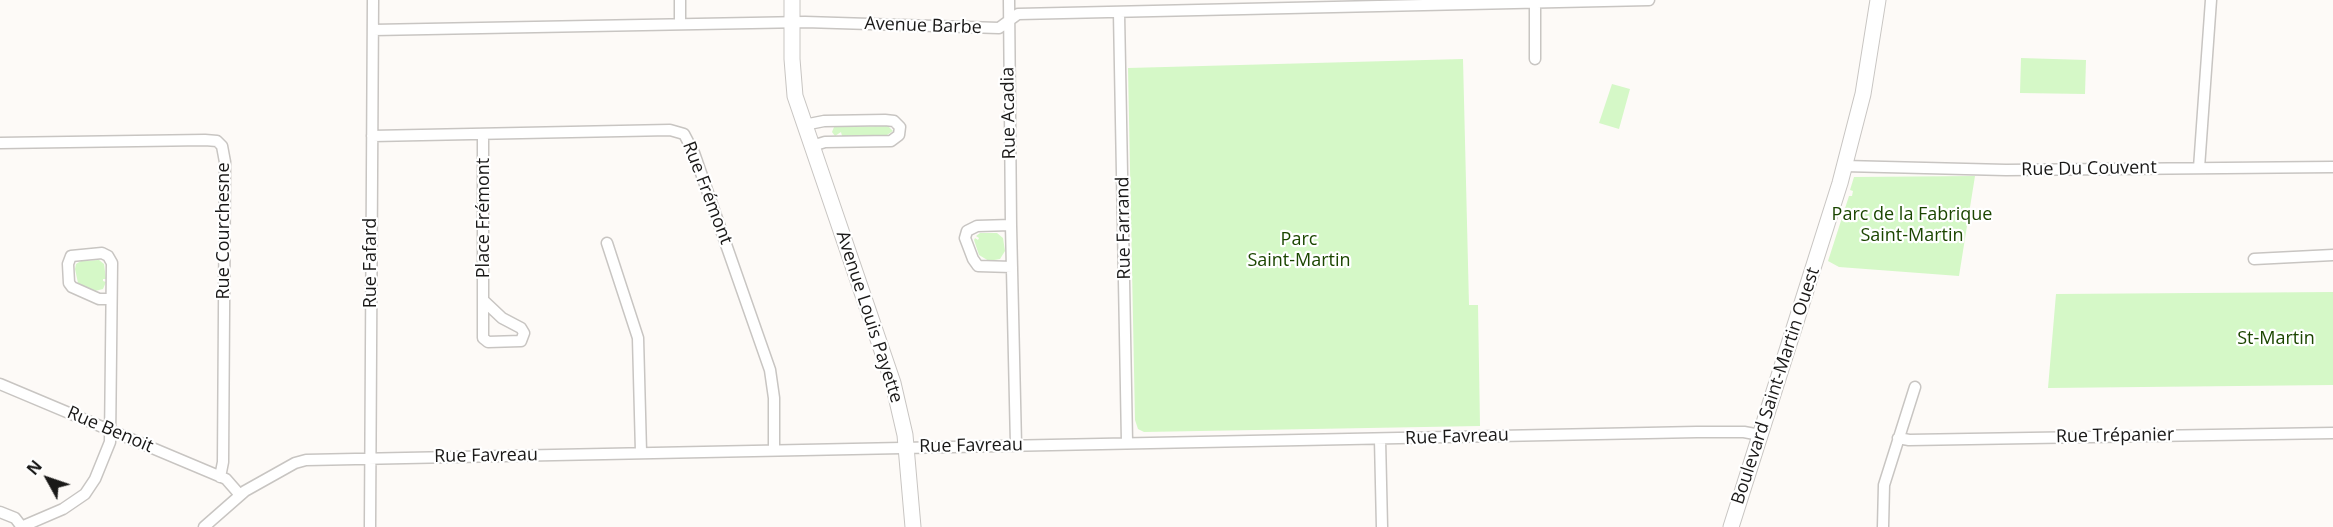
<!DOCTYPE html>
<meta charset="utf-8">
<style>
body{margin:0}
#map{position:relative;width:2333px;height:527px;overflow:hidden;background:#fdfaf7;font-family:"Open Sans",sans-serif}
canvas{display:block}
.north{position:absolute;left:18px;top:449px;width:60px;height:60px;-webkit-text-stroke:4px #fff;paint-order:stroke;rotate:310deg;font-size:16px;font-weight:700;line-height:24px;text-align:center;color:#1a1918}
.north::after{content:'';display:block;margin:auto;width:21px;height:27px;background:#1a1918;clip-path:polygon(50% 0,100% 100%,50% 72%,0 100%)}
</style>
<div id="map">
<canvas width="2333" height="527"></canvas>
<div class="north">N</div>
</div>
<script>
const g = document.querySelector('canvas').getContext('2d');
g.lineJoin = 'round';
function fill(path, color) { g.fillStyle = color; g.fill(path, 'evenodd'); }
const toPath = rows => new Path2D(rows.map(r => 'M' + r).join(''));
function strokePath(path, color, width, dash) { g.strokeStyle = color; g.lineWidth = width; g.lineCap = dash ? 'butt' : 'round'; g.setLineDash(dash || []); g.stroke(path); }
function write(font, color, halo, rows, align = 'center') {
  g.font = font + ' "Open Sans",sans-serif'; g.lineWidth = 4.5; g.setLineDash([]); g.textBaseline = 'middle'; g.strokeStyle = halo; g.fillStyle = color; for (const [text, x, y, turn = 0] of rows) {
    g.save(); g.translate(x, y); g.rotate((+turn || 0) * Math.PI / 180); g.textAlign = isNaN(turn) ? turn : align; if (halo) g.strokeText(text, 0, 0); g.fillText(text, 0, 0); g.restore();
  }
}
const green = toPath([
 [2021,58,2086,60,2085,94,2020,93],
 [1463,59,1469,305,1478,305,1480,426,1144,432,1138,429,1135,420,1128,68],
 [1612,84,1630,89,1619,129,1599,123],
 [888,126,893,131,887,135,842,136,841,132,835,136,832,132,834,127],
 [1975,176,1959,276,1839,267,1828,261,1849,196,1852,196,1853,191,1850,190,1854,177],
 [980,233,997,233,1003,238,1005,251,1000,259,989,261,979,255,974,240,975,238,978,240,979,238,976,236],
 [81,261,99,260,104,264,106,279,103,279,103,281,106,282,103,289,95,291,78,283,75,269,76,264],
 [2333,292,2333,385,2048,388,2056,294]
]);
const street = toPath([
 [680,0,680,23],
 [1009,0,1011,225,1016,445],
 [1535,3,1535,59],
 [1119,13,1127,442],
 [373,30,805,22,999,28,1018,14,1649,0],
 [804,125,824,121,885,120,894,121,900,127,899,135,891,141,825,142,812,146],
 [483,135,483,338,488,342,521,341,524,333,521,328,502,318,484,301],
 [372,136,670,130,684,134,694,153,770,370,774,398,774,450],
 [0,143,205,140,217,141,222,146,225,162,223,462,220,477],
 [1844,166,2006,170,2333,167],
 [2199,168,2211,0],
 [1011,225,977,226,967,231,965,238,973,259,978,266,1012,267],
 [607,243,638,338,641,452],
 [2254,259,2333,255],
 [0,384,226,479,240,495],
 [1898,438,1909,440,2333,433],
 [1380,439,1382,527],
 [0,512,15,518,22,527],
 [21,527,63,509,85,494,95,479,110,442,112,263,108,256,102,253,71,256,68,264,69,283,72,287,99,299,111,299],
 [204,527,245,491,295,463,306,460,1697,432,1744,432,1760,435],
 [370,527,373,0],
 [1883,527,1884,485,1915,387]
]);
const secondary = toPath([
 [792,0,792,59,795,96,893,383,905,435,913,527],
 [1731,527,1840,183,1863,94,1878,0]
]);
const streetNames = [
 ["Avenue Barbe",923,26,2],
 ["Rue Acadia",1009,113,-91],
 ["Rue Du Couvent",2089,169,-1],
 ["Rue Frémont",707,193,69],
 ["Place Frémont",484,218,-90],
 ["Rue Farrand",1124,228,-91],
 ["Rue Courchesne",224,231,-90],
 ["Rue Fafard",371,263,-90],
 ["Avenue Louis Payette",869,317,72],
 ["Boulevard Saint-Martin Ouest",1776,386,-72],
 ["Rue Benoit",110,430,23],
 ["Rue Trépanier",2115,436,-1],
 ["Rue Favreau",1457,437,-2],
 ["Rue Favreau",971,446,-1],
 ["Rue Favreau",486,456,-1]
];
const parkNames = [
 ["Parc de la Fabrique",1912,215],
 ["Saint-Martin",1912,236],
 ["Parc",1299,240],
 ["Saint-Martin",1299,261],
 ["St-Martin",2276,339]
];
fill(green, '#d5f8c7');
strokePath(street, '#c8c5c2', 13);
strokePath(secondary, '#c8c5c2', 17);
strokePath(street, '#fff', 10);
strokePath(secondary, '#fff', 15);
write('18px', '#1a1918', '#fff', streetNames);
write('18px', '#1b4600', '#fff', parkNames);
</script>
